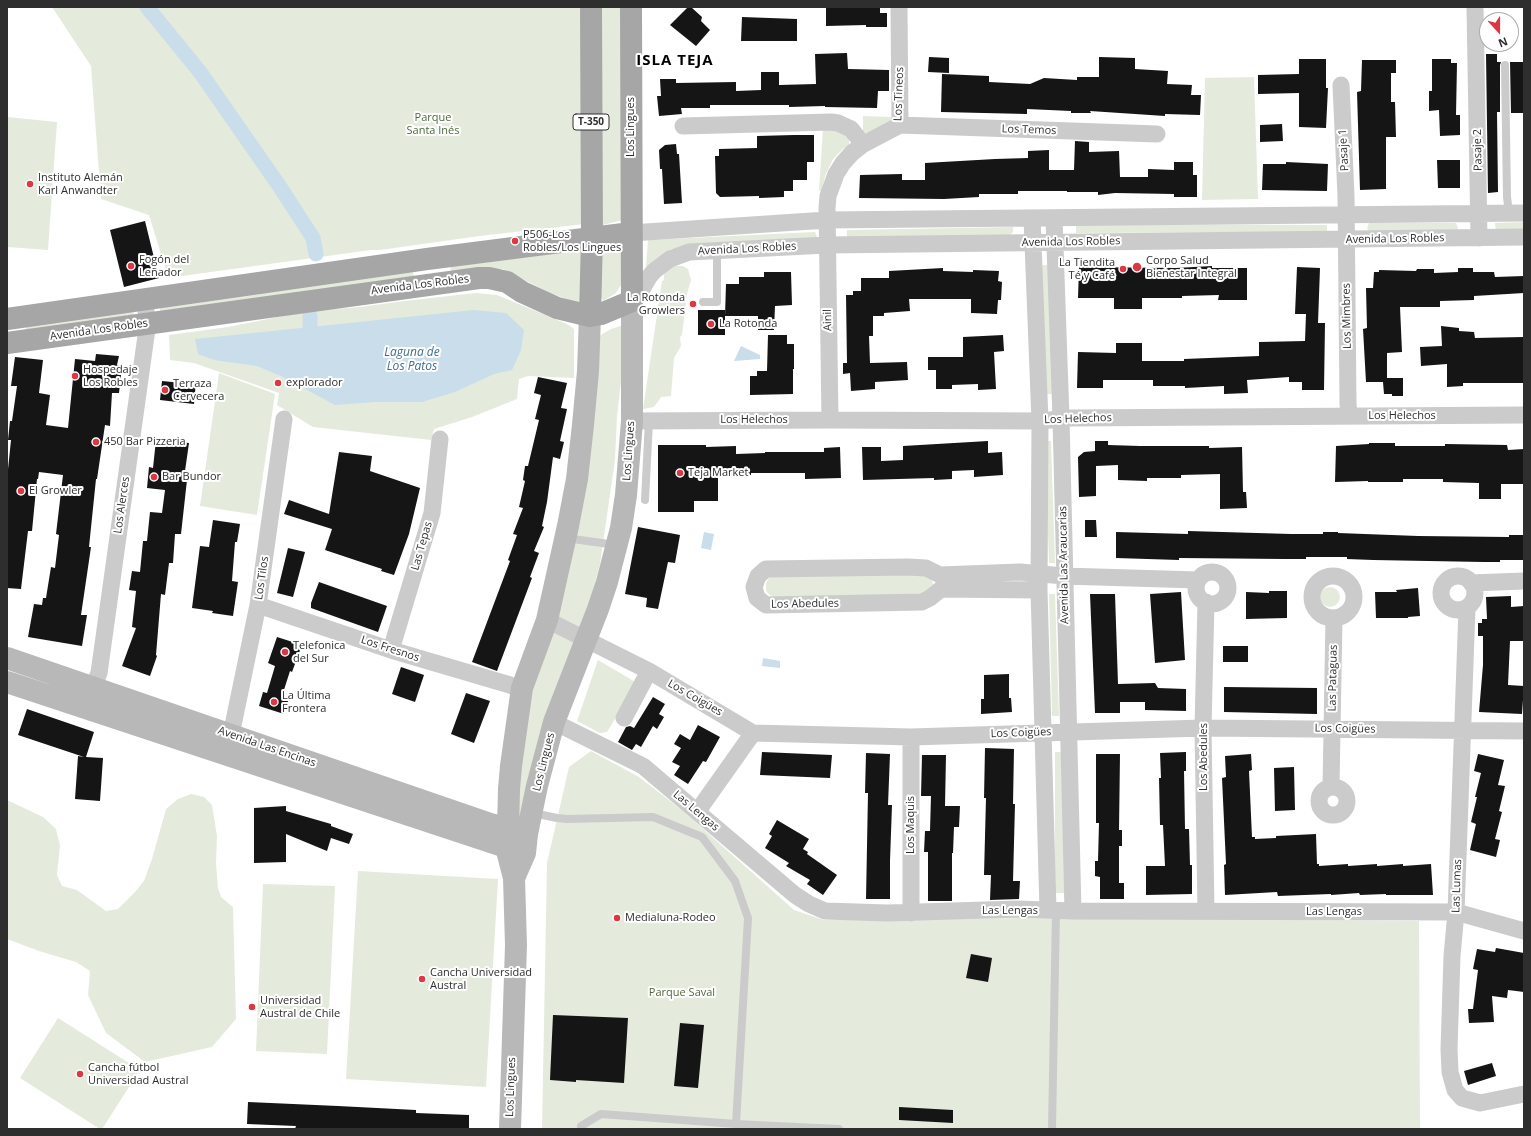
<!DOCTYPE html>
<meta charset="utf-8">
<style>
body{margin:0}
#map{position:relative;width:1531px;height:1136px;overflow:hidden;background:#fff;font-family:"Open Sans",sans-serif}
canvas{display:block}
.frame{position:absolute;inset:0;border:8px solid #2e2e2e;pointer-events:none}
.north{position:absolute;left:1479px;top:12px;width:40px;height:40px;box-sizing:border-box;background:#fff;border:1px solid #ababab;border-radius:50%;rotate:159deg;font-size:11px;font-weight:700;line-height:16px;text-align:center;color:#2e2e2e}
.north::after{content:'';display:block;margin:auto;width:14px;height:18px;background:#df3641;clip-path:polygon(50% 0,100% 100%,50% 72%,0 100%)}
</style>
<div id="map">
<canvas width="1531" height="1136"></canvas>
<div class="frame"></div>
<div class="north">N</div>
</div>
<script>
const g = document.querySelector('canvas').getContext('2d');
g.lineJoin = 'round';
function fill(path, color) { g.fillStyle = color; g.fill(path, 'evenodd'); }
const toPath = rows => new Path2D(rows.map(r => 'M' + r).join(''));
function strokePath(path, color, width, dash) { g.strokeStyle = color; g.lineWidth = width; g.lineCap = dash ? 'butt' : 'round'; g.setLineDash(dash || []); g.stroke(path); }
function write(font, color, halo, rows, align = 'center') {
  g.font = font + ' "Open Sans",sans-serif'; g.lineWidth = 4; g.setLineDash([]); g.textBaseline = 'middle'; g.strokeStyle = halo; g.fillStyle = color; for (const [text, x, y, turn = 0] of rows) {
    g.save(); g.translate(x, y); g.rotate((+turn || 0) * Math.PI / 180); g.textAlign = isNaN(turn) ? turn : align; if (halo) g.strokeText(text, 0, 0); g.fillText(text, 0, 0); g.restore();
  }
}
const green = toPath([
 [52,7,583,7,585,224,480,236,380,250,371,250,182,276,167,274,149,215,101,199,91,66],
 [598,7,621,7,623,220,603,225],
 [1254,77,1258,199,1202,200,1205,78],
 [863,116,892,117,895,119,872,135,863,132],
 [7,117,57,122,48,250,7,247],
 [823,128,836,128,849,138,849,146,843,149,833,159,825,176,822,190,819,191],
 [1524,222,1524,232,1496,232,1495,223],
 [1369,223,1456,223,1458,228,1457,232,1370,233,1367,228],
 [1076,224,1327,225,1327,232,1076,233],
 [1013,227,1013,232,1010,235,847,239,847,230],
 [815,232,817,236,815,240,671,249,646,267,648,240],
 [625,243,624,280,616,293,603,301,598,291,603,244],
 [584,249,583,305,550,293,503,269,451,273,450,262],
 [1039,265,1048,265,1053,394,1045,394],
 [674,266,683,266,688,269,691,280,687,294,682,335,680,337,681,346,674,358,671,396,662,397,662,396,654,407,643,409,662,281,664,280,664,274],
 [412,268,414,277,160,313,160,304],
 [476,293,497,295,567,324,574,329,574,378,528,376,519,379,517,399,472,417,434,429,431,440,313,427,277,405,279,393,194,363,170,360,169,335,228,327,308,311,360,307,404,301],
 [133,310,134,316,27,331,25,324],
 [624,325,626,336,617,417,615,460,600,564,586,615,525,821,516,815,516,778,535,671,568,577,580,514,599,336,611,329],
 [219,373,275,394,257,515,200,506],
 [1045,441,1051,441,1055,563,1049,563],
 [926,571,930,576,933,584,931,591,925,595,773,598,766,591,766,583,771,575],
 '1320 597a10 10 0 1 1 20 0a10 10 0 1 1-20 0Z',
 [1049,594,1055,594,1059,716,1052,716],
 [598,660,637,683,607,732,600,733,577,721],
 [591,751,639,777,683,811,794,910,824,920,1038,917,1419,921,1420,1129,542,1129,547,863,569,767],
 [1055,752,1063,752,1064,893,1055,893],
 [191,794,204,797,212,805,217,836,216,863,218,888,221,897,233,907,236,1019,212,1047,145,1062,106,1033,88,995,90,971,76,962,39,951,7,939,7,800,43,817,56,829,60,845,57,875,62,886,77,890,106,911,118,909,135,892,144,881,152,859,166,809,178,799],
 [358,871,498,879,486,1087,346,1079],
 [263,884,335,886,327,1054,256,1051],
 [58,1018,140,1070,102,1129,100,1129,20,1078]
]);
const water = toPath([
 [474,310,506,313,524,330,521,350,512,370,494,374,455,392,422,402,375,402,335,405,283,377,257,366,214,360,198,354,195,339],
 [741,346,760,355,760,359,734,361],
 [704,532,714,534,711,550,701,548],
 [763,658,780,661,780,668,762,666]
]);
const canal = toPath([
 [147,7,200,72,280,187,313,238,316,254],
 [310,316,310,328]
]);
const building = toPath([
 [688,7,691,7,702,17,701,21,710,30,696,46,670,25],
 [826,7,880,7,880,13,887,13,887,27,866,27,866,25,826,26],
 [742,17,797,19,797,41,741,41],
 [847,53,848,69,889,70,889,91,878,91,877,108,825,107,825,106,789,107,789,105,710,105,710,108,681,108,682,114,659,116,657,96,661,96,660,79,676,79,676,83,736,82,736,91,761,90,761,72,779,72,779,85,816,84,815,54],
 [1486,54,1497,54,1497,62,1501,62,1500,65,1500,112,1497,112,1498,192,1488,193],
 [929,57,949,58,949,73,928,72],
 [1099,57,1135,58,1135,69,1168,71,1167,84,1192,85,1191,95,1201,95,1200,115,1165,114,1165,116,1090,111,1091,113,1071,113,1071,111,1027,109,1027,114,941,112,942,74,989,76,989,82,1030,84,1044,78,1077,80,1077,77,1099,77],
 [1299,59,1326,59,1326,88,1328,88,1326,128,1299,127,1299,93,1258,94,1258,75,1299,74],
 [1432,59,1451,59,1451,63,1457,63,1456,115,1460,115,1460,135,1440,136,1439,110,1429,111,1429,91,1432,91],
 [1362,60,1396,60,1396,73,1391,73,1391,102,1395,102,1396,137,1386,137,1386,189,1360,190,1357,92,1361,91],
 [1510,62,1524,62,1524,113,1511,113],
 [1282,124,1283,141,1260,142,1260,125],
 [794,135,814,135,814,162,807,162,807,180,793,180,793,191,784,191,784,197,759,198,759,196,720,197,716,193,715,156,719,156,719,149,757,148,757,136],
 [1075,141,1089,142,1089,152,1119,151,1120,177,1148,177,1148,169,1174,170,1174,162,1193,162,1193,175,1197,175,1197,197,1174,197,1174,194,1115,193,1098,195,1098,192,1067,192,1067,191,1018,191,1018,194,979,194,979,197,944,199,859,198,860,175,902,174,902,180,925,180,925,163,995,159,1028,158,1028,151,1049,150,1049,170,1074,170],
 [676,144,677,154,679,154,682,203,664,204,662,169,660,169,659,150,665,145],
 [1437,160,1460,160,1460,188,1438,188],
 [1286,162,1328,164,1327,191,1262,190,1263,164,1286,164],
 [145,221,159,278,124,287,110,230],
 [1212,266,1212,268,1247,268,1247,300,1218,300,1219,295,1182,296,1182,298,1142,298,1142,309,1114,309,1114,298,1078,298,1079,267,1176,268],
 [1297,267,1320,268,1318,323,1325,323,1324,390,1302,390,1302,382,1289,382,1289,377,1247,380,1248,393,1224,394,1224,386,1185,388,1185,386,1153,386,1153,380,1103,380,1103,388,1077,388,1078,352,1116,353,1116,343,1142,343,1142,361,1184,361,1184,359,1259,356,1259,342,1305,341,1306,314,1295,314],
 [943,268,943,271,973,272,973,270,999,271,998,281,1002,282,1001,300,998,300,997,314,971,313,971,299,909,299,910,311,884,313,884,316,873,316,873,336,869,336,870,363,907,362,908,380,875,382,875,389,851,391,850,373,843,374,843,363,847,363,846,295,853,295,853,291,861,291,861,278,889,278,889,271],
 [1458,268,1473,268,1473,272,1494,272,1495,277,1524,276,1524,293,1474,296,1474,300,1440,301,1440,307,1400,307,1402,352,1387,353,1387,378,1403,378,1403,396,1392,396,1392,394,1384,394,1383,382,1366,382,1363,329,1367,328,1366,288,1373,288,1374,272,1379,272,1379,270,1416,271,1417,269,1434,269,1434,273,1458,272],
 [764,272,791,272,792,305,775,306,774,330,758,330,758,316,725,316,726,284,739,284,739,277,764,277],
 [698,310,725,310,725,335,698,335],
 [1441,326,1459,328,1459,331,1474,332,1475,338,1524,337,1524,383,1463,383,1463,386,1447,387,1447,364,1421,366,1420,347,1442,346],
 [768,335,787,335,787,344,794,344,794,369,793,369,793,394,750,395,750,376,757,376,757,371,767,371],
 [1003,335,1004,351,994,352,996,389,978,390,978,384,952,385,952,389,936,389,936,370,928,370,928,357,963,357,963,337],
 [96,354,119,356,117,365,122,366,119,393,112,393,110,426,105,425,97,479,96,479,89,547,91,547,81,615,87,615,82,646,28,637,34,604,42,605,43,598,46,598,51,567,55,568,59,535,56,534,63,475,39,472,38,479,37,479,32,531,28,531,21,589,7,588,7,479,11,440,8,440,10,421,12,421,17,386,11,386,15,357,43,360,39,393,50,395,46,425,68,428,75,359,95,361],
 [538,377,567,383,561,408,567,409,560,441,564,442,560,459,553,457,547,502,542,526,544,527,534,551,539,553,530,577,532,578,497,671,472,662,510,561,508,560,517,535,513,534,523,508,519,507,525,481,523,480,525,466,528,466,539,420,535,419,541,395,534,393],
 [182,380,196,381,194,404,160,400,162,381,182,383],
 [156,440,189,443,185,471,188,471,181,534,175,534,173,563,169,563,165,595,161,594,156,655,157,656,150,676,122,666,136,628,132,627,136,591,129,590,132,571,140,572,143,541,147,541,150,512,162,513,165,490,147,488,149,467,153,468],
 [988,441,988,453,1002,452,1003,475,974,477,974,470,952,471,952,479,934,480,934,478,863,480,862,447,881,447,881,461,903,460,903,446],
 [1095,441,1108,441,1108,445,1140,446,1209,446,1209,448,1242,447,1243,492,1246,492,1247,508,1220,509,1220,474,1181,475,1181,478,1147,478,1147,481,1118,480,1118,465,1096,466,1096,496,1079,497,1078,457,1084,452,1095,451],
 [1369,443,1395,443,1395,446,1445,446,1445,444,1507,445,1508,450,1524,449,1524,484,1501,484,1501,499,1479,499,1479,483,1443,482,1443,479,1403,479,1403,482,1368,482,1368,481,1335,482,1336,446,1369,444],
 [658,445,706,445,706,447,736,446,736,454,765,453,765,452,824,452,824,448,840,447,841,478,805,479,805,473,751,473,751,475,718,476,718,501,694,501,694,512,658,512],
 [339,452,372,456,370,471,420,488,409,534,394,575,381,571,382,569,325,550,332,529,284,514,289,500,329,514],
 [213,520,240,524,237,542,235,542,232,581,238,582,233,616,212,613,213,611,192,608,200,546,209,547],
 [1085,520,1096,520,1097,537,1085,537],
 [638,527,680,535,675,563,668,562,658,609,646,607,647,598,625,594],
 [1188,531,1291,534,1323,534,1323,532,1338,532,1338,533,1418,536,1509,537,1509,535,1524,535,1524,560,1500,560,1500,562,1484,562,1373,560,1347,559,1347,557,1306,557,1306,559,1285,559,1179,558,1179,560,1116,558,1116,532,1188,534],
 [288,548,305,552,293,597,277,593],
 [319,582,387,606,378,632,311,608,311,603],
 [1418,588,1420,616,1408,617,1408,618,1376,618,1375,592,1397,592,1396,590],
 [1269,591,1287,591,1287,618,1246,619,1246,592,1269,593],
 [1181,592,1185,660,1155,663,1150,594],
 [1090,594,1115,594,1118,684,1155,683,1158,688,1186,689,1186,711,1145,710,1145,702,1120,702,1120,713,1095,713],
 [1511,596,1511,607,1524,606,1524,641,1510,641,1508,685,1524,686,1522,714,1479,712,1483,665,1483,636,1478,636,1478,623,1482,623,1482,619,1487,619,1486,597],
 [277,637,302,645,292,672,290,671,282,696,289,698,284,714,259,706,263,692,267,693,275,666,268,663],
 [1223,646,1248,646,1248,662,1223,662],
 [401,667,424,675,415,702,392,694],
 [1009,674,1009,698,1011,698,1012,712,981,714,981,699,984,699,984,675],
 [1224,687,1317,688,1317,714,1224,712],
 [466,693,490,701,474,743,451,734],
 [653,697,665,704,659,714,664,717,657,729,653,726,641,747,636,744,632,750,618,742,626,727,630,726,634,728],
 [27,709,94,732,86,757,103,758,100,801,75,799,78,756,84,757,18,735],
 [698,725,720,737,706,762,703,761,688,784,674,775,680,766,672,762,681,748,674,744,680,734,690,740],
 [985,748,1014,749,1013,804,1015,804,1013,881,1020,881,1019,899,990,900,991,875,984,875,986,798,984,798],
 [762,752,832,755,830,778,760,775],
 [1186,752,1186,771,1184,771,1185,829,1189,829,1190,865,1192,865,1192,894,1146,895,1146,866,1165,866,1163,825,1160,825,1159,778,1161,778,1160,753],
 [866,753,890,754,888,805,892,805,890,861,890,899,866,899,868,793,865,793],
 [1096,754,1120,754,1119,830,1122,830,1122,846,1119,846,1119,883,1124,883,1124,899,1100,899,1100,877,1095,876,1095,861,1098,861,1099,823,1096,823],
 [1251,754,1252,770,1249,771,1252,837,1255,837,1255,839,1276,838,1276,836,1316,834,1317,864,1319,864,1319,866,1348,864,1348,866,1377,864,1377,866,1403,864,1403,866,1431,864,1433,895,1386,895,1386,894,1360,895,1359,893,1331,895,1331,894,1278,896,1277,892,1225,895,1224,865,1226,864,1222,778,1226,777,1225,756],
 [1478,754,1504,760,1498,785,1505,786,1499,811,1502,812,1495,839,1500,840,1496,857,1470,850,1476,824,1471,822,1477,797,1475,797,1481,773,1474,771],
 [922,755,946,755,945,806,960,806,959,827,954,827,953,853,952,853,952,901,928,901,928,852,924,852,925,831,930,831,931,796,921,796],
 [1294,767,1295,810,1275,811,1274,768],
 [286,806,286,811,331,824,331,826,353,834,349,844,331,838,327,851,286,834,286,862,254,863,254,808],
 [777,820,809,839,803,849,808,852,807,854,837,875,823,895,807,884,810,880,786,866,789,863,765,848,772,836,769,834],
 [1496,948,1524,953,1524,992,1508,990,1507,998,1492,996,1494,1022,1469,1023,1468,1009,1473,1009,1478,970,1473,969,1477,949,1495,952],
 [971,954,992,958,988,982,966,978],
 [553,1015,628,1018,624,1083,576,1080,576,1082,550,1080],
 [680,1023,704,1025,698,1088,674,1086],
 [1492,1063,1496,1076,1468,1085,1464,1071],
 [248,1102,338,1106,416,1110,416,1113,469,1115,469,1129,295,1129,296,1126,247,1124],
 [899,1107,953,1110,953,1123,899,1120]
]);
const lane = toPath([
 [1505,65,1507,197,1509,213],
 [703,302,717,302,717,251],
 [645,500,649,421],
 [566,538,616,545],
 [533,813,557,818,567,819,653,817,702,837,735,881,748,918,736,1124],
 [581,1129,581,1126,601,1114,736,1124,839,1129],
 [1052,1129,1056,911]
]);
const street = toPath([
 [1475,7,1479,238],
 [1341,85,1346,196,1348,403,1349,416],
 [900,125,1157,134],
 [683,126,831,122,838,123,851,129,859,139,862,145],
 [1032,218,1040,421,1039,590,1048,910],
 [1054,218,1061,418,1073,911],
 [631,233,827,220,1524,213],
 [632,301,641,291,649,277,654,271,670,259,689,252,827,245,1524,237],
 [830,420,827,208,828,196,836,174,843,163,852,153,862,145,900,125,899,7],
 [632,421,830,420,1040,421,1070,418,1524,415],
 '1196 588a16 16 0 1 1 32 0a16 16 0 1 1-32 0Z',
 '1312 597a21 21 0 1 1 42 0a21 21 0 1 1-42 0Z',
 '1441 593a17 17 0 1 1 34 0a17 17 0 1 1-34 0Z',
 [1471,583,1524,581],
 [1039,590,941,589,930,598,922,602,766,605,757,598,754,587,758,576,766,569,908,567,926,568,940,575,1020,572,1064,576,1198,580],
 [1206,602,1203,728,1206,911],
 [258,605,391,650,510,685,522,691],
 [1467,608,1456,912,1452,956,1449,1049,1450,1072,1455,1090,1462,1098,1480,1103,1524,1094],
 [547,620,649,671,753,733,911,737,1203,728,1524,731],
 [391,650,432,513,440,439],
 [93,688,99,673,146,336,148,323,144,300],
 [624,718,649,671],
 [554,722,643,766,795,895,809,904,825,911,887,913,1018,909,1073,911,1456,912,1524,931],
 [231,735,258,605,284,419],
 '1319 801a14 14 0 1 1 28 0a14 14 0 1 1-28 0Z',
 [1331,787,1334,618],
 [697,812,753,733],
 [911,913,911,737]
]);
const secondary = toPath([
 [7,658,490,824,521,832],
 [7,682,518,851],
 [514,878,525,853,527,834,537,786,554,722,598,609,607,582,621,528,626,495,632,421,632,301],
 [510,1129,516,945,514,878,506,847,508,830,509,789,511,766,522,688,547,620,568,526,577,479,583,425,588,371,590,316]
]);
const primary = toPath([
 [590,316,592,237,591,7],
 [7,319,427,259,631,233],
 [7,343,479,278,489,278,507,282,522,292,557,308,590,316,601,314,632,301,631,7]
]);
const markers = [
 [30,184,4,"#df3641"],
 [515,241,4,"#df3641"],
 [131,266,4,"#df3641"],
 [1137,267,5,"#df3641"],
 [1123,269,4,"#df3641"],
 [693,304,4,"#df3641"],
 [711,324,4,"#df3641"],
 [75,376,4,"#df3641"],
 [278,383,4,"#df3641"],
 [165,390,4,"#df3641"],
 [96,442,4,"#df3641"],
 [680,473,4,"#df3641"],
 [154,477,4,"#df3641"],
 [21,491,4,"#df3641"],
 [285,652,4,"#df3641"],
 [274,702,4,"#df3641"],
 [617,918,4,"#df3641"],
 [422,979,4,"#df3641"],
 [252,1007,4,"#df3641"],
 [80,1074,4,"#df3641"]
];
const shields = [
 [591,122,36]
];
const shieldNames = [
 ["T-350",591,122]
];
const streetNames = [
 ["Los Tineos",899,94,-88],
 ["Los Lingues",631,127,-90],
 ["Los Temos",1029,130,2],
 ["Pasaje 1",1344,150,-93],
 ["Pasaje 2",1478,150,-91],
 ["Avenida Los Robles",1395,239,-1],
 ["Avenida Los Robles",1071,242,-1],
 ["Avenida Los Robles",747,249,-3],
 ["Avenida Los Robles",420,285,-7],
 ["Los Mimbres",1347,316,-91],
 ["Ainil",828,320,-91],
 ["Avenida Los Robles",99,330,-8],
 ["Los Helechos",1402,416],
 ["Los Helechos",1078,419,-2],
 ["Los Helechos",754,420],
 ["Los Lingues",629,451,-86],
 ["Los Alerces",122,505,-82],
 ["Las Tepas",422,546,-74],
 ["Avenida Las Araucarias",1064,565,-91],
 ["Los Tilos",262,578,-82],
 ["Los Abedules",805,604,-1],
 ["Los Fresnos",390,649,18],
 ["Las Pataguas",1333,678,-89],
 ["Los Coigües",695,698,30],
 ["Los Coigües",1345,729,1],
 ["Los Coigües",1021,733,-2],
 ["Avenida Las Encinas",267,747,19],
 ["Los Abedules",1204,757,-90],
 ["Los Lingues",544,762,-76],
 ["Las Lengas",696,811,40],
 ["Los Maquis",911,825,-90],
 ["Las Lumas",1457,886,-88],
 ["Las Lengas",1010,911],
 ["Las Lengas",1334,912],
 ["Los Lingues",511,1087,-88]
];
const parkNames = [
 ["Parque",433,118],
 ["Santa Inés",433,131],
 ["Parque Saval",682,993]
];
const poiNames = [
 ["Instituto Alemán",38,178],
 ["Karl Anwandter",38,191],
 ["P506-Los",523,235],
 ["Robles/Los Lingues",523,248],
 ["Fogón del",139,260],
 ["Leñador",139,273],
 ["Corpo Salud",1146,261],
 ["Bienestar Integral",1146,274],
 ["La Tiendita",1115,263,"right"],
 ["Té y Café",1115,276,"right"],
 ["La Rotonda",685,298,"right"],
 ["Growlers",685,311,"right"],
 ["La Rotonda",719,324],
 ["Hospedaje",83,370],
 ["Los Robles",83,383],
 ["explorador",286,383],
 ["Terraza",173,384],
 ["Cervecera",173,397],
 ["450 Bar Pizzeria",104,442],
 ["Teja Market",688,473],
 ["Bar Bundor",162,477],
 ["El Growler",29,491],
 ["Telefonica",293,646],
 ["del Sur",293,659],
 ["La Última",282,696],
 ["Frontera",282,709],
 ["Medialuna-Rodeo",625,918],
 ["Cancha Universidad",430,973],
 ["Austral",430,986],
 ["Universidad",260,1001],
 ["Austral de Chile",260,1014],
 ["Cancha fútbol",88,1068],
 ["Universidad Austral",88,1081]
];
const waterNames = [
 ["Laguna de",412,353],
 ["Los Patos",412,367]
];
const districtNames = [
 ["ISLA TEJA",675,61]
];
fill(green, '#e4ebdc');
fill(water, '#c9ddea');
strokePath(canal, '#c9ddea', 15);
fill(building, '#151515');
strokePath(lane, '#cbcbcb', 8);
strokePath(street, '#cbcbcb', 17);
strokePath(secondary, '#b8b8b8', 22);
strokePath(primary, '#a6a6a6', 22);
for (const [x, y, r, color] of markers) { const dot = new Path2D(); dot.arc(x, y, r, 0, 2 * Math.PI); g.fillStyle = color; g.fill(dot); strokePath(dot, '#fff', 1.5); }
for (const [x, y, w] of shields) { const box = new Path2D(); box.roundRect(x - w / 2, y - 8, w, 16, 3); g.fillStyle = '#fff'; g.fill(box); strokePath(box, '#2e2e2e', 1); }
write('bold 10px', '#2e2e2e', null, shieldNames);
write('11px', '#2e2e2e', '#fff', streetNames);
write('11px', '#51683d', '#fff', parkNames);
write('11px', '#2e2e2e', '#fff', poiNames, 'left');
write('italic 12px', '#3f6e8e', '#fff', waterNames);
g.letterSpacing = '1px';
write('bold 15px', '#000', '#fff', districtNames);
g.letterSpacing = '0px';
</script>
